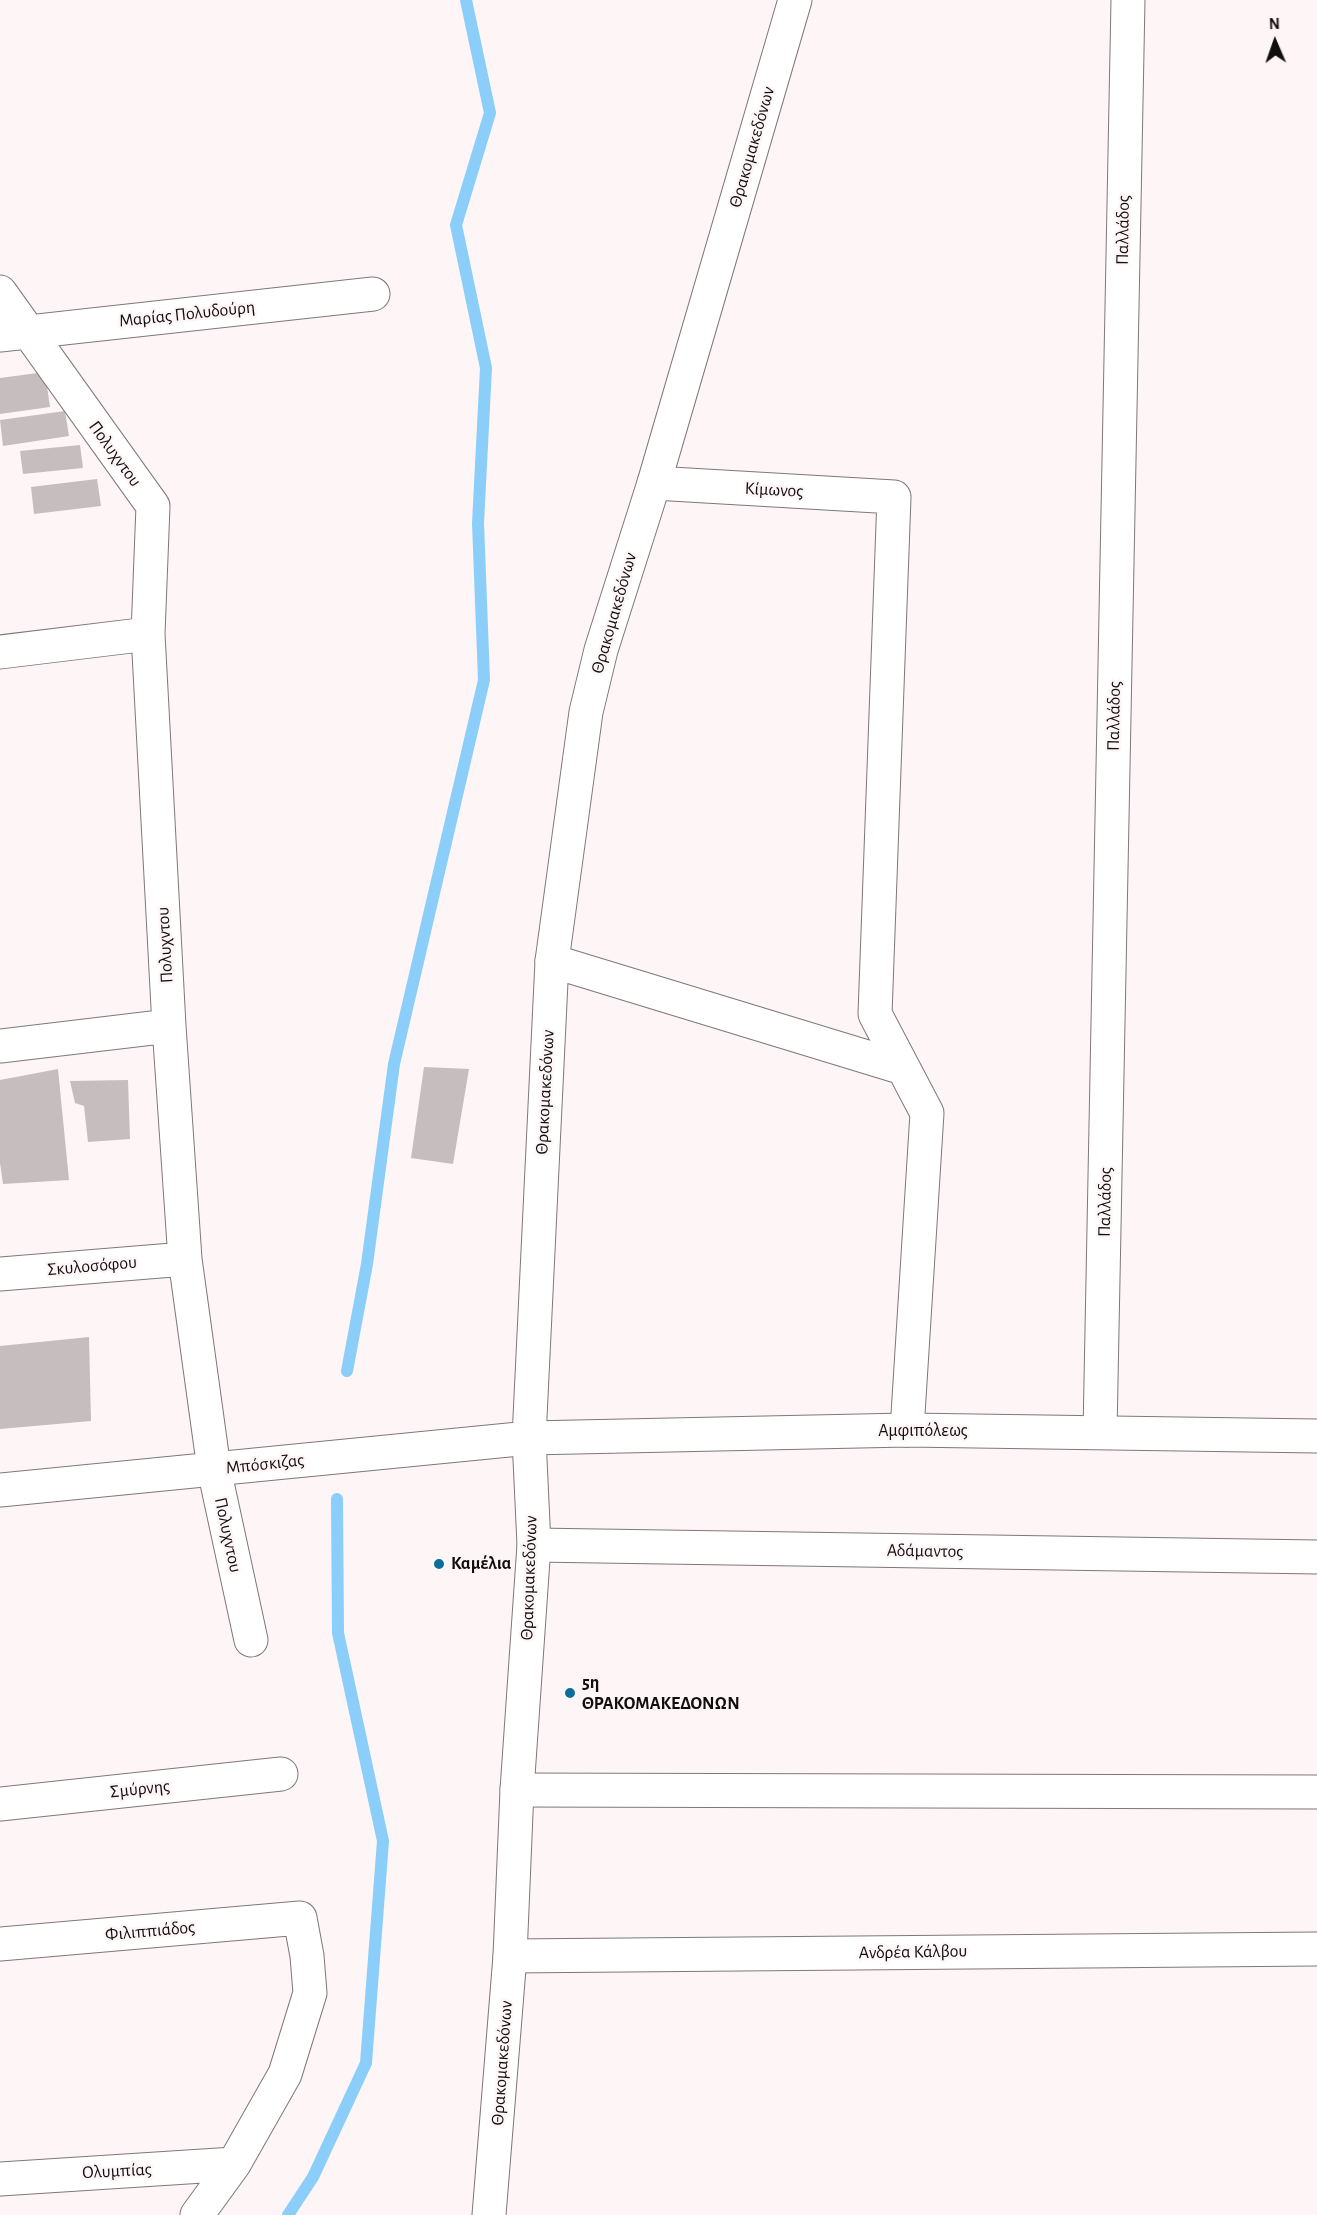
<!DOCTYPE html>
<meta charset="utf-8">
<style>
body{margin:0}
#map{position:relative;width:1317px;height:2215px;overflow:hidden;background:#fef5f6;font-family:"Alegreya Sans",sans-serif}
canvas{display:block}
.north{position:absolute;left:1245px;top:12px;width:60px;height:60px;-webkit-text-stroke:4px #fef5f6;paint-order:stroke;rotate:358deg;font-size:16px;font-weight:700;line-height:24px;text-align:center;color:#110e0e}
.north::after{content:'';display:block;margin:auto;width:21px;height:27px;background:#110e0e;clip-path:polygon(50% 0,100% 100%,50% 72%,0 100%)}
</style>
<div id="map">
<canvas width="1317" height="2215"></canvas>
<div class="north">N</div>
</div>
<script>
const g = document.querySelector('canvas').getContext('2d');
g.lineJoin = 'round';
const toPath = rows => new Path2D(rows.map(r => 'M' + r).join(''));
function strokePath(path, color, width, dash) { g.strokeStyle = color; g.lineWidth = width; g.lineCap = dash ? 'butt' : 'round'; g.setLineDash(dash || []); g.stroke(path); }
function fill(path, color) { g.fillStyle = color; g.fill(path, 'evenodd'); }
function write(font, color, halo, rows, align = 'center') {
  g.font = font + ' "Alegreya Sans",sans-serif'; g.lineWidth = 5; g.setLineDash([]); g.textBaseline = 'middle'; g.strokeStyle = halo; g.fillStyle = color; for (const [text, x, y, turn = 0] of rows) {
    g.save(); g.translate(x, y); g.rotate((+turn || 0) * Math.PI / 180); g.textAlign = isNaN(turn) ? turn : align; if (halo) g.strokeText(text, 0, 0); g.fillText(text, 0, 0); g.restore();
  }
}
const stream = toPath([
 [347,1371,367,1264,394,1064,484,680,478,523,486,368,456,225,490,113,466,0],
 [288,2215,313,2177,366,2063,383,1841,338,1633,337,1499]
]);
const building = toPath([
 [45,372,50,407,0,414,0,378],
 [65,411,69,436,3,446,0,420],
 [80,445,83,468,23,474,20,451],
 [97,479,101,506,34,514,31,487],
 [424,1067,469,1069,453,1164,411,1158],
 [58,1069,69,1180,3,1184,0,1163,0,1080],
 [128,1080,130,1139,88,1142,84,1106,75,1103,70,1081],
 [89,1337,91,1421,0,1429,0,1346]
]);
const street = toPath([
 [0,292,153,506,148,634,169,1026,185,1259,214,1469,251,1640],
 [0,335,373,294],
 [654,483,894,497,875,1014,927,1113,907,1430],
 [0,652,148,634],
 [552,961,903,1068],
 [0,1046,169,1026],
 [0,1274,185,1259],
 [1100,1432,1128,0],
 [534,1545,1317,1557],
 [517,1790,1317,1792],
 [0,1804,281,1774],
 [0,1944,300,1918,307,1956,310,1993,285,2074,234,2164,197,2215],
 [510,1956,1317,1949],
 [0,2179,234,2164]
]);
const secondary = toPath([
 [0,1490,529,1438,907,1430,1317,1436],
 [489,2215,510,1956,517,1790,534,1545,529,1438,552,961,586,712,601,650,654,483,795,0]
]);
const markers = [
 [439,1564,6,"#0b6e9c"],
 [570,1693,6,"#0b6e9c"]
];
const streetNames = [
 ["Θρακομακεδόνων",752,147,-74],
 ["Παλλάδος",1123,230,-89],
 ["Μαρίας Πολυδούρη",187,314,-6],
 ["Πολυχντου",115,454,54],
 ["Κίμωνος",774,490,3],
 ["Θρακομακεδόνων",614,613,-74],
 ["Παλλάδος",1114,716,-89],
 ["Πολυχντου",165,945,-93],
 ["Θρακομακεδόνων",545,1092,-87],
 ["Παλλάδος",1105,1202,-89],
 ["Σκυλοσόφου",92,1266,-5],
 ["Αμφιπόλεως",923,1431],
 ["Μπόσκιζας",265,1464,-6],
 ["Πολυχντου",228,1535,78],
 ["Αδάμαντος",925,1551,1],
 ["Θρακομακεδόνων",529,1578,-88],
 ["Σμύρνης",140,1789,-6],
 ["Φιλιππιάδος",150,1931,-5],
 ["Ανδρέα Κάλβου",913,1952,-1],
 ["Θρακομακεδόνων",502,2063,-86],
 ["Ολυμπίας",117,2171,-3]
];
const poiNames = [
 ["Καμέλια",451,1564],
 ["5η",582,1683],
 ["ΘΡΑΚΟΜΑΚΕΔΟΝΩΝ",582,1704]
];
strokePath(stream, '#8acef9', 12);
fill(building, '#c6bebe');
strokePath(street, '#7f7778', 35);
strokePath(secondary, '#7f7778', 35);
strokePath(street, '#fff', 33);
strokePath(secondary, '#fff', 33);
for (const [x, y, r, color] of markers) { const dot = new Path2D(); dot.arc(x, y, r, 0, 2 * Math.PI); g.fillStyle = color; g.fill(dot); strokePath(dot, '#fef5f6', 2); }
write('18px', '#110e0e', '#fef5f6', streetNames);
write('bold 18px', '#110e0e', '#fef5f6', poiNames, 'left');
</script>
